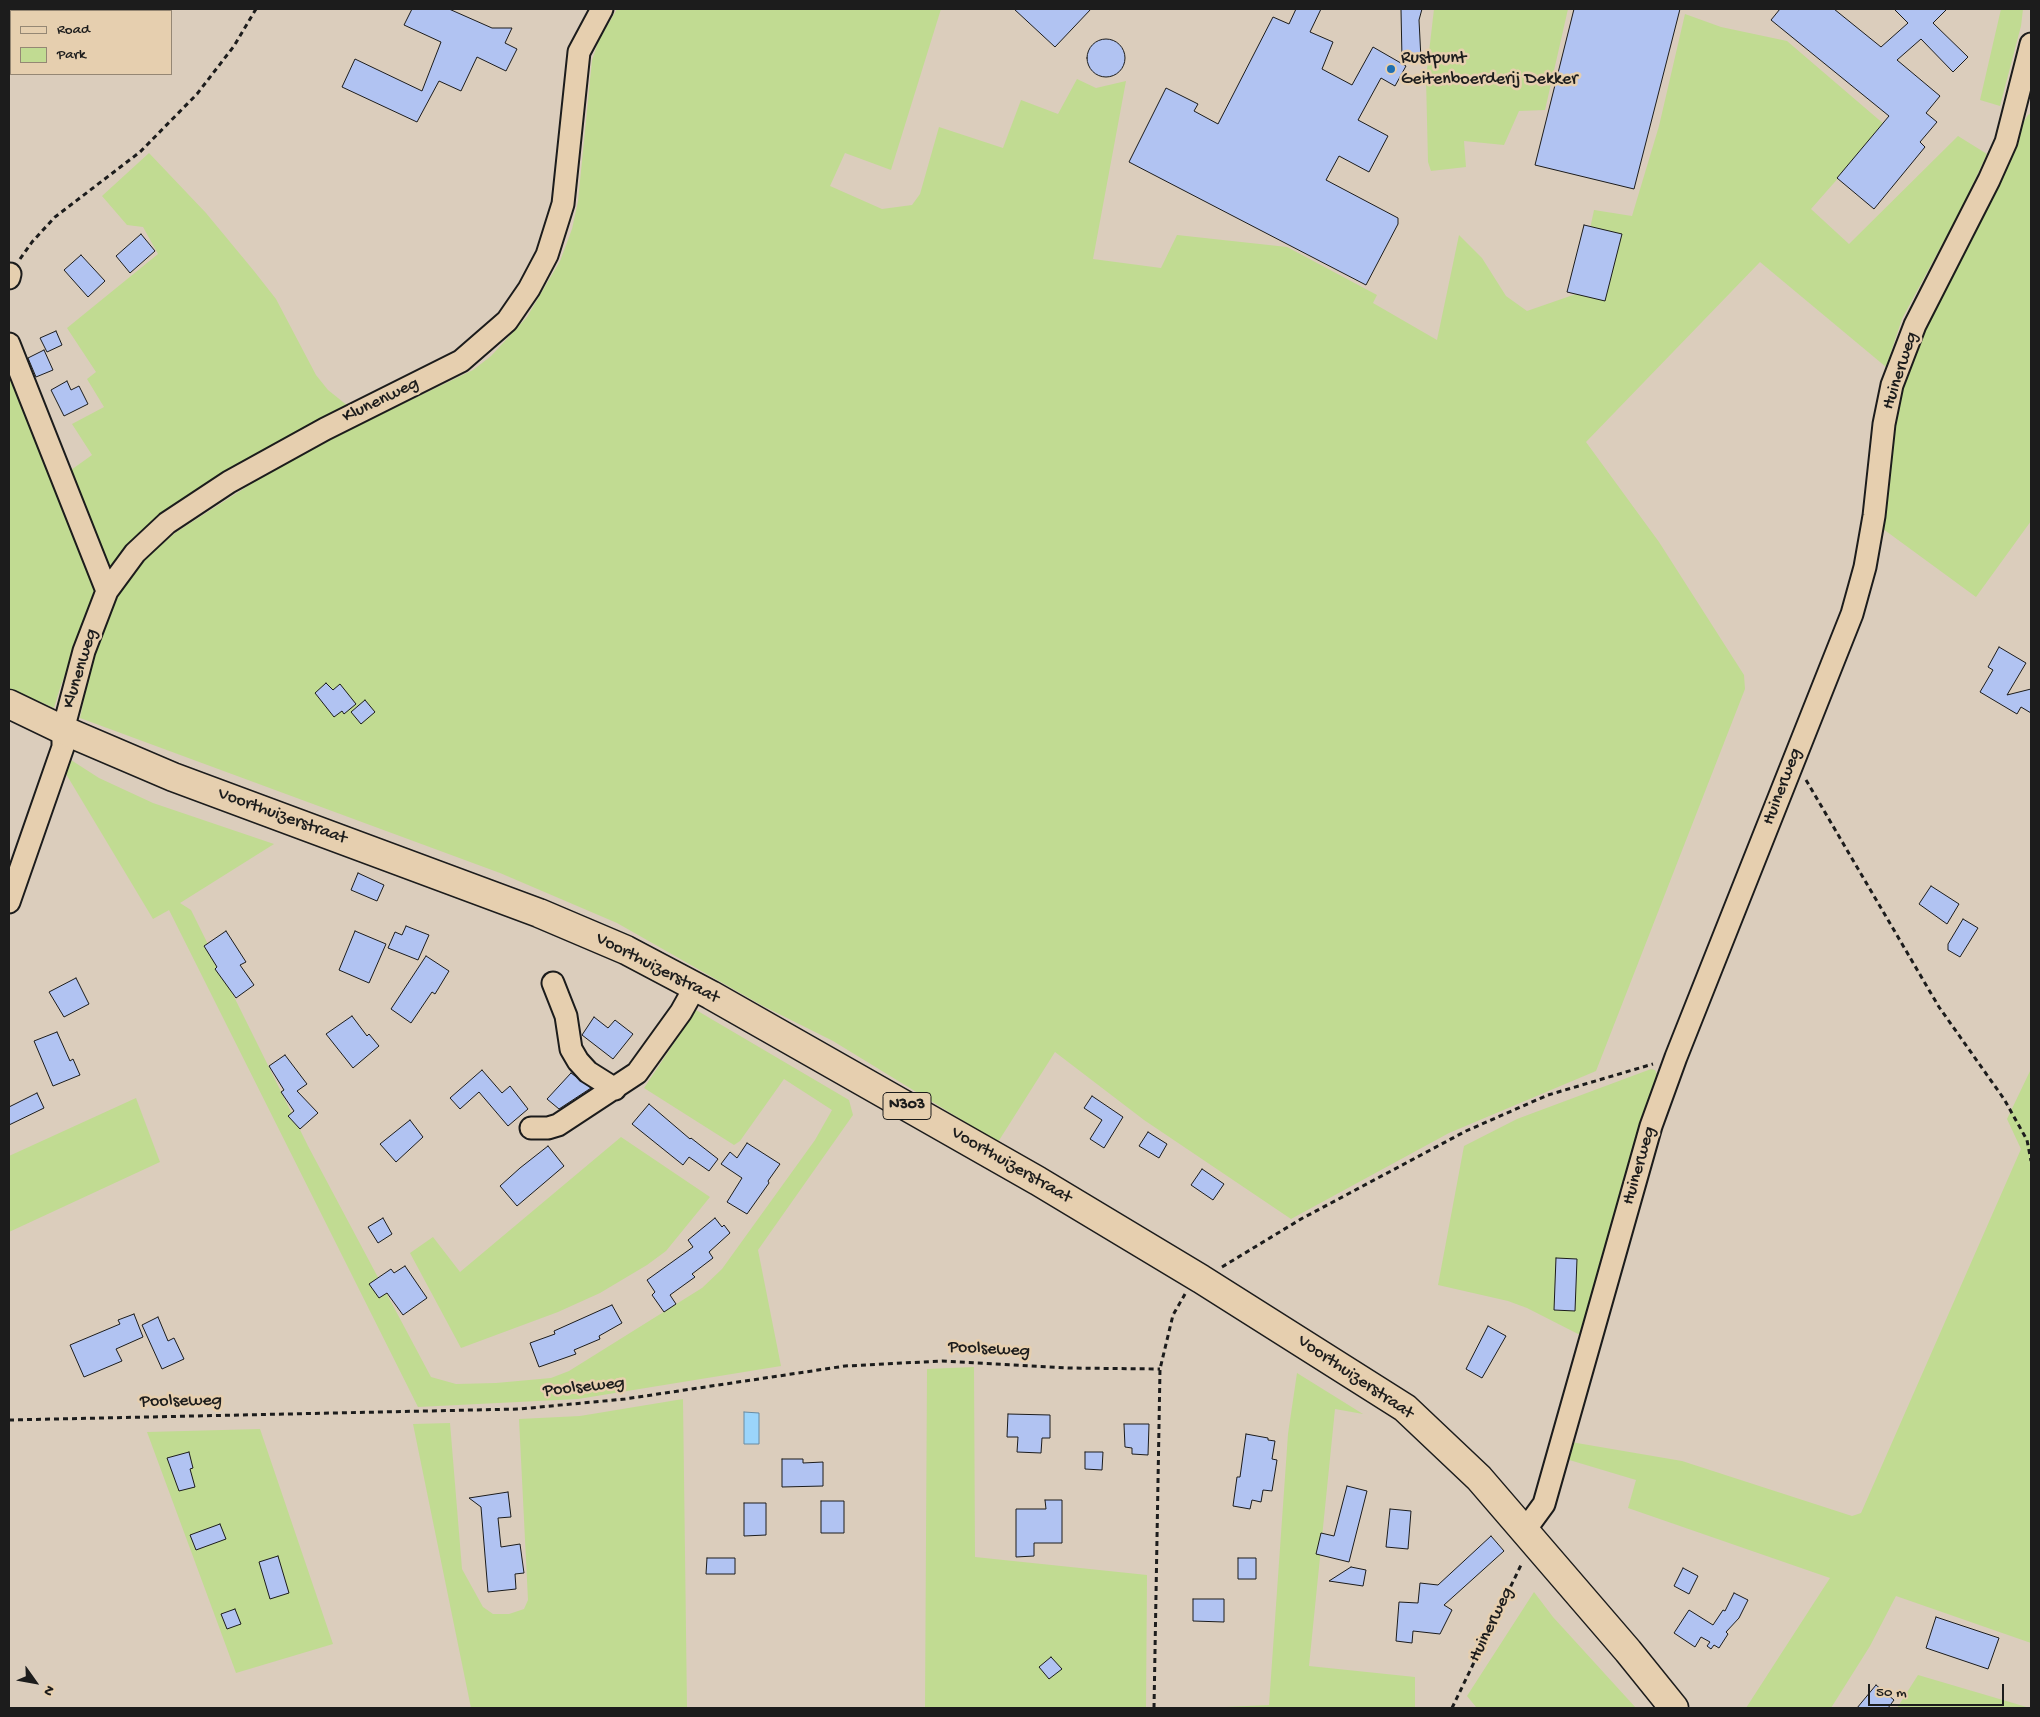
<!DOCTYPE html>
<style>
body{margin:0}
#map{position:relative;width:2040px;height:1717px;overflow:hidden;background:#dbcdbc;font-family:"Gochi Hand",sans-serif}
canvas{display:block}
.frame{position:absolute;inset:0;border:10px solid #1c1c1c;pointer-events:none}
.legend{position:absolute;left:10px;top:10px;width:162px;height:65px;box-sizing:border-box;background:#e6cfaf;border:1px solid #958774;margin:0;padding:6px 9px;list-style:none;font-size:15px;color:#1c1c1c}
.legend li{display:flex;align-items:center;gap:10px;height:25px}
.legend b{width:25px;border:1px solid #958774}
.north{position:absolute;left:10px;top:1657px;width:50px;height:50px;-webkit-text-stroke:4px #e6cfaf;paint-order:stroke;rotate:122deg;font-size:14px;font-weight:700;line-height:20px;text-align:center;color:#1c1c1c}
.north::after{content:'';display:block;margin:auto;width:18px;height:22px;background:#1c1c1c;clip-path:polygon(50% 0,100% 100%,50% 72%,0 100%)}
.scale{position:absolute;left:1868px;top:1684px;width:136px;height:22px;box-sizing:border-box;border:2px solid #1c1c1c;border-top:0;padding-left:6px;font-size:15px;line-height:18px;white-space:nowrap;color:#1c1c1c;-webkit-text-stroke:4px #e6cfaf;paint-order:stroke}
</style>
<div id="map">
<canvas width="2040" height="1717"></canvas>
<div class="frame"></div>
<ul class="legend">
<li><b style="height:6px;background:#e6cfaf"></b>Road</li>
<li><b style="height:14px;background:#c1db92"></b>Park</li>
</ul>
<div class="north">N</div>
<div class="scale">50 m</div>
</div>
<script>
const g = document.querySelector('canvas').getContext('2d');
g.lineJoin = 'round';
function fill(path, color) { g.fillStyle = color; g.fill(path, 'evenodd'); }
const toPath = rows => new Path2D(rows.map(r => 'M' + r).join(''));
function strokePath(path, color, width, dash) { g.strokeStyle = color; g.lineWidth = width; g.lineCap = dash ? 'butt' : 'round'; g.setLineDash(dash || []); g.stroke(path); }
function write(font, color, halo, rows, align = 'center') {
  g.font = font + ' "Gochi Hand",sans-serif'; g.lineWidth = 5; g.setLineDash([]); g.textBaseline = 'middle'; g.strokeStyle = halo; g.fillStyle = color; for (const [text, x, y, turn = 0] of rows) {
    g.save(); g.translate(x, y); g.rotate((+turn || 0) * Math.PI / 180); g.textAlign = isNaN(turn) ? turn : align; if (halo) g.strokeText(text, 0, 0); g.fillText(text, 0, 0); g.restore();
  }
}
const green = toPath([
 [617,9,941,9,891,170,845,153,830,186,882,209,912,205,920,194,939,127,1003,148,1021,100,1058,114,1077,79,1096,88,1126,81,1093,259,1161,268,1177,235,1287,247,1377,295,1373,303,1437,340,1459,235,1482,258,1506,296,1527,311,1576,294,1594,210,1632,216,1659,126,1685,14,1721,27,1787,41,1885,125,1811,209,1849,244,1958,136,1987,154,1962,207,1902,319,1886,367,1760,262,1586,442,1659,542,1744,675,1745,689,1596,1071,1449,1133,1291,1219,1144,1120,1055,1052,998,1142,833,1041,763,1006,617,923,500,873,80,718,91,665,105,623,116,600,138,565,175,533,265,475,353,428,473,370,491,356,527,317,560,261,572,229,578,201,592,60,599,40],
 [1434,9,1568,9,1545,110,1519,111,1504,145,1464,141,1466,167,1431,171,1428,162,1426,78],
 [2001,9,2023,9,2021,26,2000,106,1980,100],
 [2031,113,2031,521,1976,597,1879,526,1897,388,2020,128,2028,115],
 [149,153,206,213,254,271,276,299,316,375,328,390,348,406,254,456,162,515,108,574,71,470,92,455,72,424,104,407,87,379,96,372,67,328,158,254,143,227,127,225,102,196],
 [9,348,98,587,95,591,85,624,61,685,54,708,9,688],
 [71,760,99,778,153,803,274,844,180,903,191,910,308,1146,431,1377,456,1384,496,1383,551,1378,569,1371,702,1288,722,1269,815,1140,832,1110,784,1079,740,1141,734,1145,644,1088,696,1010,849,1100,853,1115,758,1250,781,1366,578,1399,418,1407,169,910,153,919,66,774],
 [1651,1069,1655,1070,1658,1076,1582,1336,1527,1308,1508,1301,1438,1285,1464,1146,1517,1119],
 [2031,1069,2031,1643,1896,1596,1870,1646,1831,1708,1746,1708,1830,1578,1628,1508,1636,1480,1566,1459,1571,1442,1682,1461,1852,1516,1861,1513,2021,1149,2007,1119],
 [136,1098,160,1162,9,1232,9,1156],
 [621,1137,710,1197,666,1251,647,1265,600,1293,558,1312,461,1348,410,1253,433,1237,460,1272],
 [974,1367,975,1557,1147,1575,1146,1708,925,1708,927,1369],
 [1297,1373,1363,1414,1335,1409,1309,1666,1415,1677,1415,1708,1203,1708,1269,1705,1288,1434],
 [683,1399,687,1708,471,1708,413,1424,450,1423,462,1569,483,1607,493,1614,509,1614,524,1609,528,1600,519,1419,580,1416],
 [260,1429,333,1644,236,1673,147,1432],
 [1534,1592,1553,1617,1636,1708,1476,1707,1467,1696],
 [1918,1675,2030,1708,1897,1708]
]);
const water = toPath([
 [744,1412,759,1413,759,1444,744,1444,744,1412]
]);
const building = toPath([
 [412,9,449,9,492,28,512,28,505,43,517,49,506,71,477,57,461,91,439,81,417,122,342,87,355,59,422,91,441,42,404,25,412,9],
 [1014,9,1091,9,1055,47,1014,9],
 [1296,9,1321,9,1310,32,1333,42,1322,69,1352,85,1373,47,1406,66,1395,86,1381,78,1358,120,1388,136,1369,172,1339,156,1326,180,1398,218,1398,224,1366,285,1129,162,1166,88,1198,104,1194,111,1218,124,1273,17,1289,24,1296,9],
 [1401,9,1422,9,1419,20,1421,59,1402,59,1401,9],
 [1574,9,1680,9,1634,189,1535,165,1574,9],
 [1780,9,1834,9,1881,47,1908,23,1894,9,1947,9,1933,23,1968,57,1953,72,1921,39,1897,60,1940,96,1926,113,1937,122,1920,142,1925,147,1874,209,1837,178,1889,116,1771,20,1780,9],
 '1087 58a19 19 0 1 1 38 0a19 19 0 1 1-38 0Z',
 [1584,225,1622,234,1605,301,1567,292,1584,225],
 [141,234,155,251,130,273,116,256,141,234],
 [81,255,105,281,88,297,64,270,81,255],
 [56,331,62,345,47,352,40,338,56,331],
 [44,350,53,370,36,377,28,358,44,350],
 [67,381,71,390,79,386,88,404,64,416,51,390,67,381],
 [1999,647,2026,663,2007,695,2031,689,2031,713,2021,707,2017,714,1980,692,1993,670,1988,667,1999,647],
 [326,683,333,690,340,684,356,704,344,714,342,711,334,717,315,693,326,683],
 [365,700,375,712,361,724,351,712,365,700],
 [358,873,384,885,377,901,351,890,358,873],
 [1931,886,1959,904,1947,924,1919,904,1931,886],
 [1963,919,1978,928,1960,957,1948,950,1948,944,1963,919],
 [406,926,429,935,418,960,388,948,395,932,402,935,406,926],
 [226,931,246,962,240,965,254,985,236,998,215,969,217,967,204,946,226,931],
 [355,931,386,944,369,983,339,970,355,931],
 [426,956,449,971,435,994,432,992,411,1023,391,1009,426,956],
 [76,978,89,1004,64,1017,49,992,76,978],
 [352,1016,367,1036,369,1034,379,1046,353,1068,326,1034,352,1016],
 [594,1017,608,1028,615,1020,633,1034,613,1059,582,1035,594,1017],
 [57,1032,70,1061,73,1059,80,1075,53,1086,34,1041,57,1032],
 [285,1055,307,1084,297,1091,318,1113,300,1129,288,1116,294,1111,281,1092,284,1090,269,1066,285,1055],
 [482,1070,502,1093,510,1086,528,1109,508,1126,479,1092,460,1109,450,1098,482,1070],
 [571,1073,591,1088,559,1109,547,1099,571,1073],
 [37,1093,44,1108,9,1125,9,1107,37,1093],
 [1092,1096,1123,1117,1104,1148,1090,1139,1102,1120,1084,1108,1092,1096],
 [649,1104,690,1139,691,1138,718,1159,709,1171,689,1157,683,1165,632,1124,649,1104],
 [410,1120,423,1137,396,1162,380,1144,410,1120],
 [1148,1132,1167,1144,1159,1158,1139,1146,1148,1132],
 [747,1143,780,1164,768,1181,769,1183,747,1214,727,1202,742,1178,721,1164,730,1152,737,1158,747,1143],
 [548,1146,564,1166,517,1206,500,1186,520,1168,548,1146],
 [1202,1169,1224,1184,1213,1200,1191,1185,1202,1169],
 [383,1218,392,1234,378,1243,368,1227,383,1218],
 [715,1218,722,1227,724,1225,730,1233,709,1252,713,1258,692,1274,695,1277,670,1295,676,1304,664,1312,652,1295,655,1292,647,1280,693,1247,688,1240,715,1218],
 [1556,1258,1577,1259,1575,1311,1554,1310,1556,1258],
 [405,1266,427,1298,403,1315,387,1293,379,1298,369,1284,391,1269,394,1273,405,1266],
 [612,1305,622,1323,599,1336,600,1339,574,1350,576,1354,539,1367,530,1343,555,1334,554,1331,612,1305],
 [134,1314,143,1337,116,1349,122,1361,84,1377,70,1345,120,1324,118,1320,134,1314],
 [158,1317,168,1341,174,1338,184,1359,162,1369,142,1325,158,1317],
 [1488,1326,1506,1336,1482,1378,1466,1369,1488,1326],
 [1008,1414,1050,1415,1050,1438,1042,1438,1041,1453,1017,1452,1018,1437,1007,1437,1008,1414],
 [1124,1424,1149,1424,1148,1455,1132,1454,1132,1448,1125,1447,1124,1424],
 [1246,1434,1268,1438,1268,1440,1275,1441,1272,1459,1277,1460,1272,1491,1263,1490,1261,1502,1252,1500,1250,1509,1233,1506,1237,1477,1240,1477,1246,1434],
 [189,1452,193,1468,190,1469,195,1487,179,1491,167,1458,189,1452],
 [1085,1452,1103,1452,1102,1470,1085,1469,1085,1452],
 [782,1459,803,1459,803,1463,823,1462,823,1486,782,1487,782,1459],
 [1347,1486,1367,1491,1349,1562,1316,1554,1321,1533,1334,1536,1347,1486],
 [508,1492,511,1517,498,1518,501,1547,520,1544,524,1573,515,1574,516,1589,488,1592,481,1507,469,1498,508,1492],
 [1045,1500,1062,1500,1062,1543,1034,1543,1034,1556,1016,1557,1016,1509,1046,1509,1045,1500],
 [821,1501,844,1501,844,1533,821,1533,821,1501],
 [744,1503,766,1503,766,1535,744,1536,744,1503],
 [1390,1509,1411,1511,1408,1549,1386,1547,1390,1509],
 [220,1524,226,1539,196,1550,190,1535,220,1524],
 [1491,1536,1504,1551,1444,1605,1452,1610,1440,1634,1413,1631,1412,1643,1396,1641,1399,1602,1418,1603,1420,1583,1438,1585,1491,1536],
 [278,1556,289,1593,270,1599,259,1562,278,1556],
 [707,1558,735,1558,735,1574,706,1574,707,1558],
 [1238,1558,1256,1558,1256,1579,1238,1579,1238,1558],
 [1351,1567,1366,1570,1363,1586,1329,1581,1351,1567],
 [1683,1568,1698,1576,1689,1594,1674,1586,1683,1568],
 [1734,1593,1748,1600,1739,1618,1726,1632,1728,1634,1719,1648,1714,1645,1711,1649,1707,1646,1710,1642,1701,1637,1695,1647,1674,1633,1689,1610,1713,1625,1723,1610,1725,1611,1734,1593],
 [1193,1599,1224,1599,1224,1622,1193,1621,1193,1599],
 [235,1609,241,1624,227,1629,221,1614,235,1609],
 [1936,1617,1999,1638,1988,1669,1926,1648,1936,1617],
 [1051,1657,1062,1669,1049,1679,1039,1667,1051,1657],
 [1876,1685,1894,1700,1888,1708,1857,1708,1876,1685]
]);
const path = toPath([
 [20,259,32,242,55,217,140,152,197,94,234,46,256,9],
 [1806,780,1939,1007,2004,1099,2027,1140,2031,1161],
 [1222,1267,1301,1219,1466,1131,1548,1095,1653,1064],
 [9,1420,519,1409,625,1399,845,1366,942,1361,1069,1368,1160,1369],
 [1154,1708,1160,1369,1173,1315,1185,1294],
 [1452,1708,1522,1563]
]);
const minor = toPath([
 [9,278,10,274],
 [9,344,107,591],
 [9,902,63,747,63,730,84,651,107,591,135,553,167,523,229,482,325,429,461,361,507,321,529,289,547,255,563,204,579,52,602,9],
 [553,983,566,1016,571,1049,578,1061,588,1072,615,1089],
 [531,1128,548,1128,558,1125,637,1073,681,1012,695,987],
 [1525,1530,1544,1504,1651,1126,1676,1057,1852,614,1865,567,1874,516,1884,424,1892,385,1915,325,1989,180,2006,142,2031,44]
]);
const major = toPath([
 [9,704,63,730,173,777,539,913,626,950,711,995,1038,1181,1201,1279,1405,1408,1479,1478,1628,1651,1674,1708]
]);
const markers = [
 [1391,69,5,"#1f6fb2"]
];
const shields = [
 [907,1106,48]
];
const shieldNames = [
 ["N303",907,1106]
];
const poiNames = [
 ["Rustpunt",1401,59],
 ["Geitenboerderij Dekker",1401,80]
];
const streetNames = [
 ["Huinerweg",1901,371,-72],
 ["Klunenweg",381,401,-26],
 ["Klunenweg",81,669,-73],
 ["Huinerweg",1783,787,-69],
 ["Voorthuizerstraat",282,817,20],
 ["Voorthuizerstraat",657,969,27],
 ["Voorthuizerstraat",1011,1166,30],
 ["Huinerweg",1640,1166,-74],
 ["Poolseweg",989,1350,3],
 ["Voorthuizerstraat",1355,1378,34],
 ["Poolseweg",584,1388,-6],
 ["Poolseweg",181,1402,-1],
 ["Huinerweg",1492,1625,-64]
];
fill(green, '#c1db92');
fill(water, '#9bd5fb');
strokePath(water, '#688ba2', 1);
fill(building, '#b1c3f2');
strokePath(building, '#1c1c1c', 1);
strokePath(minor, '#1c1c1c', 25);
strokePath(major, '#1c1c1c', 31);
strokePath(path, '#1c1c1c', 3, [5, 4]);
strokePath(minor, '#e6cfaf', 21);
strokePath(major, '#e6cfaf', 28);
for (const [x, y, r, color] of markers) { const dot = new Path2D(); dot.arc(x, y, r, 0, 2 * Math.PI); g.fillStyle = color; g.fill(dot); strokePath(dot, '#e6cfaf', 2); }
for (const [x, y, w] of shields) { const box = new Path2D(); box.roundRect(x - w / 2, y - 13.5, w, 27, 4); g.fillStyle = '#e6cfaf'; g.fill(box); strokePath(box, '#1c1c1c', 1); }
write('bold 16px', '#1c1c1c', null, shieldNames);
write('18px', '#1c1c1c', '#e6cfaf', poiNames, 'left');
write('18px', '#1c1c1c', '#e6cfaf', streetNames);
</script>
